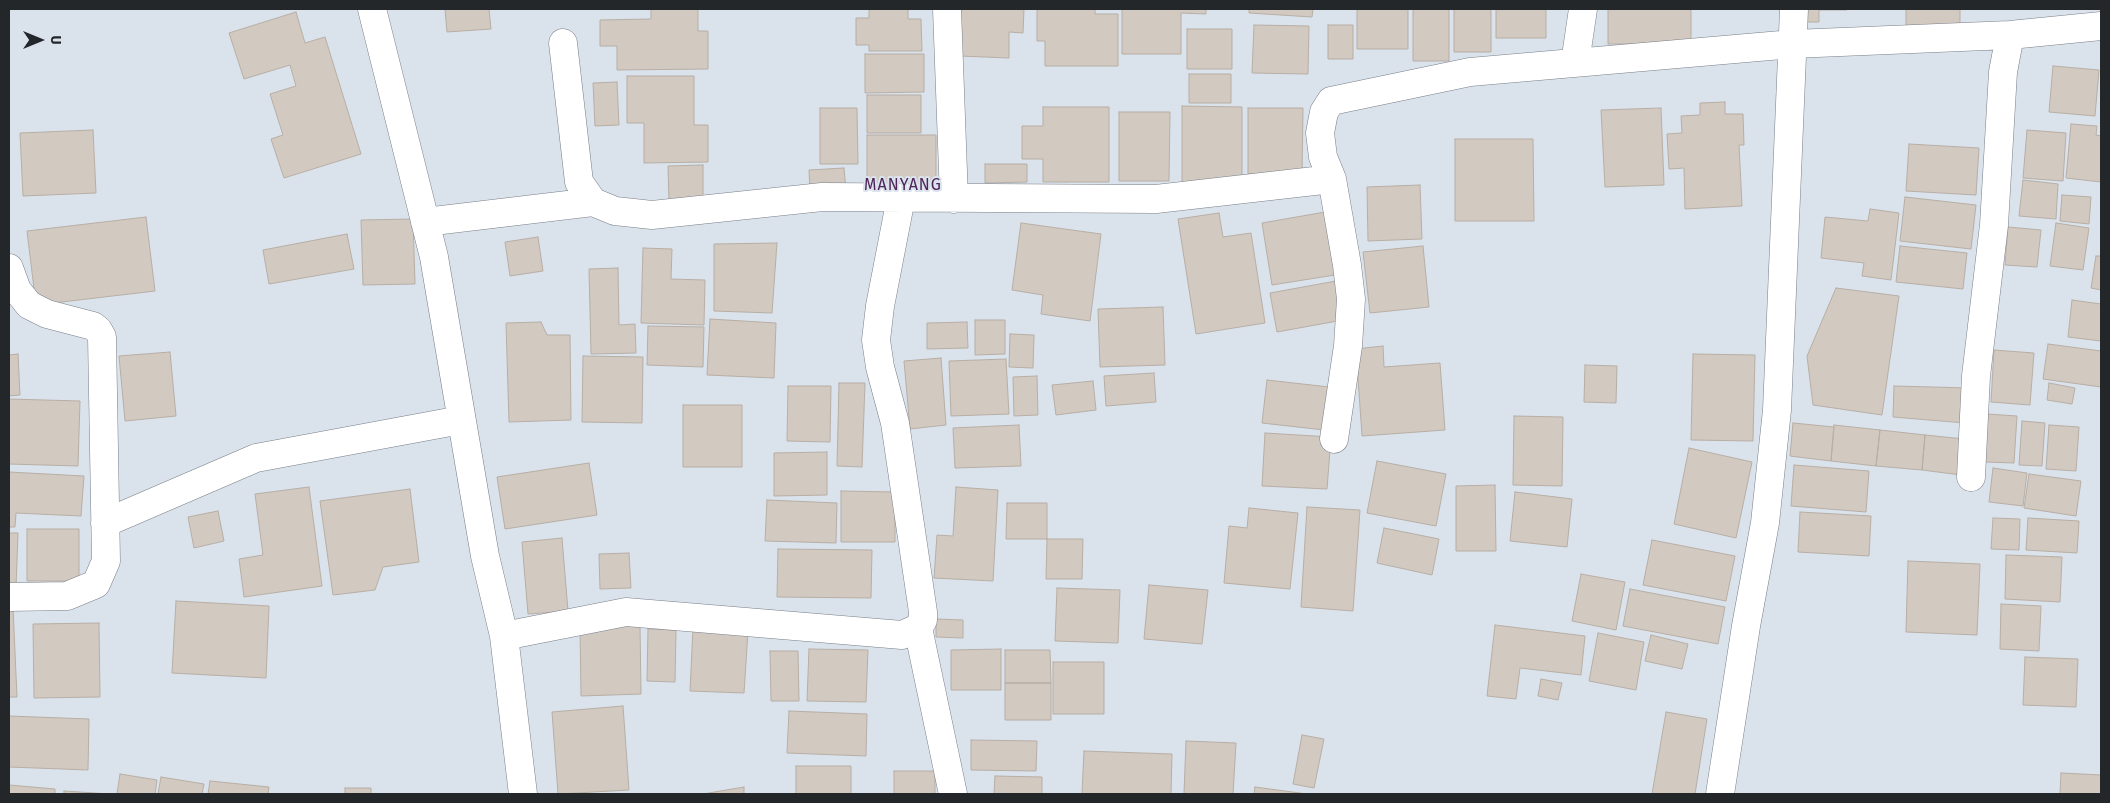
<!DOCTYPE html>
<style>
body{margin:0}
#map{position:relative;width:2110px;height:803px;overflow:hidden;background:#dae2ec;font-family:"Fira Sans",sans-serif}
canvas{display:block}
.frame{position:absolute;inset:0;border:10px solid #24272a;pointer-events:none}
.north{position:absolute;left:15px;top:15px;width:50px;height:50px;-webkit-text-stroke:4px #dae2ec;paint-order:stroke;rotate:90deg;font-size:14px;font-weight:700;line-height:20px;text-align:center;color:#24272a}
.north::after{content:'';display:block;margin:auto;width:18px;height:22px;background:#24272a;clip-path:polygon(50% 0,100% 100%,50% 72%,0 100%)}
</style>
<div id="map">
<canvas width="2110" height="803"></canvas>
<div class="frame"></div>
<div class="north">U</div>
</div>
<script>
const g = document.querySelector('canvas').getContext('2d');
g.lineJoin = 'round';
function fill(path, color) { g.fillStyle = color; g.fill(path, 'evenodd'); }
const toPath = rows => new Path2D(rows.map(r => 'M' + r).join(''));
function strokePath(path, color, width, dash) { g.strokeStyle = color; g.lineWidth = width; g.lineCap = dash ? 'butt' : 'round'; g.setLineDash(dash || []); g.stroke(path); }
function write(font, color, halo, rows, align = 'center') {
  g.font = font + ' "Fira Sans",sans-serif'; g.lineWidth = 4; g.setLineDash([]); g.textBaseline = 'middle'; g.strokeStyle = halo; g.fillStyle = color; for (const [text, x, y, turn = 0] of rows) {
    g.save(); g.translate(x, y); g.rotate((+turn || 0) * Math.PI / 180); g.textAlign = isNaN(turn) ? turn : align; if (halo) g.strokeText(text, 0, 0); g.fillText(text, 0, 0); g.restore();
  }
}
const building = toPath([
 [445,9,489,9,491,29,447,32,445,9],
 [651,9,698,9,698,31,708,31,708,69,617,70,617,46,600,46,600,20,651,19,651,9],
 [869,9,908,9,908,19,921,19,922,51,869,51,869,45,856,45,856,18,869,18,869,9],
 [960,9,1024,9,1023,33,1009,32,1009,58,959,56,960,9],
 [1037,9,1095,9,1095,14,1118,14,1118,66,1045,66,1045,41,1037,41,1037,9],
 [1122,9,1206,9,1206,14,1181,13,1181,54,1122,54,1122,9],
 [1249,9,1313,9,1312,17,1249,13,1249,9],
 [1357,9,1408,9,1408,49,1357,49,1357,9],
 [1413,9,1449,9,1449,61,1413,61,1413,9],
 [1454,9,1491,9,1491,52,1454,52,1454,9],
 [1496,9,1546,9,1546,38,1496,38,1496,9],
 [1608,9,1691,9,1691,44,1608,44,1608,9],
 [1797,9,1847,9,1847,10,1819,10,1819,22,1797,22,1797,9],
 [1906,9,1960,9,1960,30,1906,30,1906,9],
 [296,12,305,43,325,37,361,154,284,178,271,139,283,135,270,94,296,86,290,65,244,79,229,33,296,12],
 [1254,25,1309,26,1308,74,1252,73,1254,25],
 [1328,25,1353,25,1353,59,1328,59,1328,25],
 [1187,29,1232,29,1232,69,1187,69,1187,29],
 [865,54,924,54,924,92,865,93,865,54],
 [2053,66,2099,70,2095,116,2049,112,2053,66],
 [1189,74,1231,74,1231,103,1189,103,1189,74],
 [627,76,694,76,694,125,708,125,708,162,644,163,644,123,627,123,627,76],
 [617,82,619,125,595,126,593,83,617,82],
 [867,95,921,95,921,133,867,133,867,95],
 [1725,102,1725,114,1743,114,1744,145,1739,145,1742,206,1685,209,1684,168,1669,169,1667,134,1682,133,1681,116,1700,115,1700,103,1725,102],
 [1182,106,1242,107,1242,185,1182,184,1182,106],
 [1043,107,1109,107,1109,182,1043,182,1043,159,1022,159,1022,126,1043,126,1043,107],
 [820,108,857,108,858,164,820,164,820,108],
 [1248,108,1303,108,1302,174,1248,174,1248,108],
 [1661,108,1664,185,1605,187,1601,110,1661,108],
 [1119,112,1170,112,1169,181,1119,181,1119,112],
 [2071,124,2097,126,2096,135,2101,136,2101,182,2066,178,2071,124],
 [93,130,96,193,23,196,20,133,93,130],
 [2027,130,2066,133,2063,181,2023,178,2027,130],
 [867,135,936,135,936,187,867,187,867,135],
 [1455,139,1533,139,1534,221,1455,221,1455,139],
 [1909,144,1979,148,1976,195,1906,191,1909,144],
 [985,164,1027,164,1027,182,985,183,985,164],
 [703,165,703,201,669,202,668,166,703,165],
 [844,168,846,190,810,191,809,170,844,168],
 [2023,180,2058,184,2056,219,2019,216,2023,180],
 [1420,185,1422,239,1368,241,1367,187,1420,185],
 [2062,195,2091,197,2089,224,2060,221,2062,195],
 [1905,197,1976,205,1971,249,1900,241,1905,197],
 [1870,209,1899,213,1891,280,1862,276,1864,263,1821,258,1825,217,1868,221,1870,209],
 [1331,211,1341,274,1272,285,1262,223,1331,211],
 [1219,213,1223,237,1251,233,1265,323,1196,334,1178,219,1219,213],
 [146,217,155,291,36,305,27,231,146,217],
 [413,219,415,284,363,285,361,220,413,219],
 [1021,223,1101,234,1090,321,1041,314,1043,295,1012,290,1021,223],
 [2056,223,2089,228,2083,270,2050,266,2056,223],
 [2008,227,2041,230,2037,267,2005,265,2008,227],
 [347,234,354,269,269,284,263,250,347,234],
 [538,237,543,271,510,276,505,242,538,237],
 [777,243,772,313,714,311,714,244,777,243],
 [1423,246,1429,307,1370,313,1363,252,1423,246],
 [1900,246,1967,253,1963,289,1896,282,1900,246],
 [643,248,672,249,671,279,705,280,704,325,641,323,643,248],
 [2096,256,2101,256,2101,290,2091,288,2096,256],
 [618,268,619,325,635,324,636,353,591,354,589,269,618,268],
 [1336,281,1343,320,1277,332,1270,293,1336,281],
 [1836,288,1899,296,1882,415,1813,405,1807,356,1836,288],
 [2072,300,2101,304,2101,341,2068,337,2072,300],
 [1163,307,1165,365,1100,367,1098,309,1163,307],
 [710,319,776,323,774,378,707,375,710,319],
 [975,320,1005,320,1005,354,975,355,975,320],
 [541,322,547,335,570,335,571,420,509,422,506,323,541,322],
 [967,322,968,348,927,349,927,323,967,322],
 [648,326,704,327,703,367,647,365,648,326],
 [1010,334,1034,335,1033,368,1009,367,1010,334],
 [2048,344,2101,351,2101,387,2043,379,2048,344],
 [1383,346,1384,367,1440,363,1445,430,1362,436,1356,349,1383,346],
 [1994,350,2034,353,2030,405,1991,402,1994,350],
 [170,352,176,416,125,421,119,356,170,352],
 [18,354,20,395,9,396,9,355,18,354],
 [1693,354,1755,355,1753,441,1691,440,1693,354],
 [583,356,643,357,642,423,582,422,583,356],
 [941,358,946,425,910,429,904,361,941,358],
 [1006,359,1009,414,951,416,949,361,1006,359],
 [1585,365,1617,366,1616,403,1584,402,1585,365],
 [1154,373,1156,402,1106,406,1104,376,1154,373],
 [1037,376,1038,415,1014,416,1013,377,1037,376],
 [1267,380,1329,387,1324,430,1262,423,1267,380],
 [1093,381,1096,410,1056,415,1052,385,1093,381],
 [839,383,865,383,862,467,837,466,839,383],
 [2049,383,2075,388,2072,404,2047,400,2049,383],
 [788,386,831,386,830,442,787,441,788,386],
 [1894,386,1969,388,1965,423,1893,417,1894,386],
 [9,399,80,401,78,466,9,464,9,399],
 [683,405,742,405,742,467,683,467,683,405],
 [1987,414,2017,416,2014,463,1985,462,1987,414],
 [1514,416,1563,417,1562,486,1513,485,1514,416],
 [2022,421,2045,423,2042,466,2019,465,2022,421],
 [1793,423,1834,427,1831,461,1790,456,1793,423],
 [1019,425,1021,466,955,468,953,428,1019,425],
 [1834,425,1880,430,1876,466,1831,461,1834,425],
 [2049,425,2079,427,2076,471,2046,469,2049,425],
 [1880,430,1925,435,1922,470,1876,466,1880,430],
 [1265,433,1331,437,1327,489,1262,486,1265,433],
 [1925,435,1964,439,1961,475,1922,470,1925,435],
 [1689,448,1752,462,1736,538,1674,524,1689,448],
 [827,452,827,495,774,496,774,453,827,452],
 [1377,461,1446,474,1436,526,1367,513,1377,461],
 [589,463,597,515,505,529,497,477,589,463],
 [1794,465,1869,471,1866,512,1791,506,1794,465],
 [1993,468,2027,473,2023,506,1989,502,1993,468],
 [9,472,84,476,81,516,16,513,15,527,9,527,9,472],
 [2029,474,2081,481,2076,516,2024,508,2029,474],
 [1495,485,1496,551,1456,551,1456,486,1495,485],
 [309,487,322,586,244,597,239,559,263,555,255,494,309,487],
 [956,487,998,490,993,581,934,578,937,535,953,536,956,487],
 [410,489,419,562,383,567,375,590,333,595,320,501,410,489],
 [841,491,895,492,895,542,841,542,841,491],
 [1515,492,1572,499,1567,547,1510,541,1515,492],
 [767,500,837,503,836,543,765,541,767,500],
 [1007,503,1047,503,1047,539,1006,539,1007,503],
 [1307,507,1360,510,1353,611,1301,607,1307,507],
 [1249,508,1298,513,1290,589,1224,583,1229,526,1247,528,1249,508],
 [218,511,224,541,194,548,188,517,218,511],
 [1800,512,1871,516,1869,556,1798,552,1800,512],
 [1993,518,2020,519,2019,550,1991,549,1993,518],
 [2028,518,2079,521,2077,553,2026,550,2028,518],
 [1384,528,1439,539,1432,575,1377,563,1384,528],
 [27,529,79,529,79,581,27,581,27,529],
 [9,533,18,533,16,587,9,586,9,533],
 [562,538,568,611,528,614,522,542,562,538],
 [1047,539,1083,539,1082,579,1046,579,1047,539],
 [1652,540,1735,556,1726,601,1643,585,1652,540],
 [778,549,872,550,871,598,777,597,778,549],
 [629,553,631,588,600,589,599,554,629,553],
 [2006,555,2062,557,2060,602,2005,599,2006,555],
 [1908,561,1980,564,1977,635,1906,632,1908,561],
 [1581,574,1625,582,1616,630,1572,621,1581,574],
 [1149,585,1208,590,1202,644,1144,639,1149,585],
 [1057,588,1120,590,1118,643,1055,641,1057,588],
 [1630,589,1725,607,1718,644,1623,626,1630,589],
 [176,601,269,606,266,678,172,673,176,601],
 [2001,604,2041,606,2039,651,2000,649,2001,604],
 [9,608,13,608,17,697,9,697,9,608],
 [936,619,963,620,963,638,936,637,936,619],
 [99,623,100,697,34,698,33,624,99,623],
 [1495,625,1585,636,1581,675,1520,668,1516,699,1487,696,1495,625],
 [640,626,641,694,581,696,580,627,640,626],
 [693,628,748,631,744,693,690,691,693,628],
 [648,629,676,630,675,682,647,681,648,629],
 [1598,633,1644,642,1636,690,1589,681,1598,633],
 [1651,635,1688,644,1682,669,1645,661,1651,635],
 [809,649,868,650,866,702,807,701,809,649],
 [1001,649,1001,690,951,690,951,650,1001,649],
 [1005,650,1050,650,1051,683,1005,683,1005,650],
 [770,651,798,651,799,701,771,701,770,651],
 [2025,657,2078,659,2076,707,2023,705,2025,657],
 [1053,662,1104,662,1104,714,1053,714,1053,662],
 [1541,679,1562,683,1558,700,1538,696,1541,679],
 [1005,683,1051,683,1051,720,1005,720,1005,683],
 [623,706,629,790,558,794,552,712,623,706],
 [789,711,867,714,866,756,787,753,789,711],
 [1666,712,1707,719,1695,794,1652,794,1666,712],
 [9,716,89,719,88,770,9,767,9,716],
 [1302,735,1324,739,1314,788,1293,784,1302,735],
 [971,740,1037,741,1036,771,971,770,971,740],
 [1186,741,1236,743,1233,794,1184,794,1186,741],
 [1084,751,1172,754,1171,794,1082,794,1084,751],
 [796,766,851,766,851,794,796,794,796,766],
 [894,771,935,771,935,794,894,794,894,771],
 [2061,773,2101,775,2101,794,2060,794,2061,773],
 [120,774,157,780,155,794,117,794,120,774],
 [995,776,1042,777,1042,794,994,794,995,776],
 [161,777,204,784,202,794,158,794,161,777],
 [210,781,269,787,268,794,208,794,210,781],
 [9,785,55,789,55,794,9,794,9,785],
 [744,787,744,794,703,794,744,787],
 [1255,787,1307,794,1254,794,1255,787],
 [345,788,371,788,371,794,345,794,345,788],
 [64,791,110,794,64,794,64,791]
]);
const street = toPath([
 [372,9,434,257,485,556,504,636,523,794],
 [947,9,954,199],
 [563,43,579,182,593,202,615,211,652,215,822,197,1156,199,1332,179],
 [1575,63,1583,9],
 [425,222,593,202],
 [9,268,17,290,29,305,47,314,93,326,98,330,102,337,106,561,96,584,67,596,9,597],
 [1334,439,1348,346,1351,299,1347,265,1332,179,1323,157,1320,133,1324,112,1331,101,1470,72,1793,44,2010,35,2101,26],
 [1971,477,1976,376,1994,225,2003,72,2010,35],
 [105,523,256,458,461,420],
 [918,628,953,794],
 [504,636,626,612,902,635,918,628,923,620,923,612,895,423,880,367,876,340,880,306,901,198],
 [1720,794,1746,626,1765,523,1777,410,1794,9]
]);
const quarterNames = [
 ["MANYANG",903,186]
];
fill(building, '#d2c9c0');
strokePath(building, '#b7aea5', 1);
strokePath(street, '#787f88', 29);
strokePath(street, '#fff', 28);
g.letterSpacing = '1px';
write('16px', '#4e2459', '#dae2ec', quarterNames);
g.letterSpacing = '0px';
</script>
